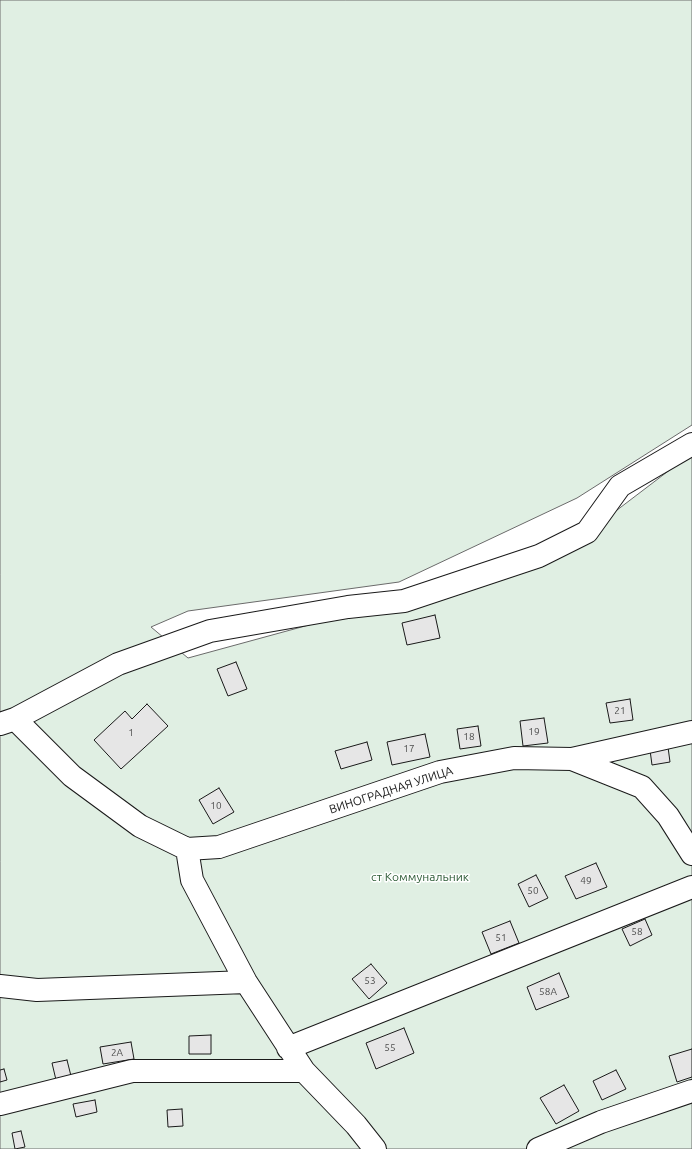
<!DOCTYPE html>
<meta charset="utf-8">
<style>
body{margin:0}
canvas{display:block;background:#fff}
</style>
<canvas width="692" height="1149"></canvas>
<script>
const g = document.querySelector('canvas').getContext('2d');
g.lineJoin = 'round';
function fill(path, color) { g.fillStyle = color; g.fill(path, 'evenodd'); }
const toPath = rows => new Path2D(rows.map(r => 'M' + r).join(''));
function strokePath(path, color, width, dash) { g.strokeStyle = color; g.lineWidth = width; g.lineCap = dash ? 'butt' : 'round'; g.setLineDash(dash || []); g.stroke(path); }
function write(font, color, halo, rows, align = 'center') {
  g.font = font + ' Ubuntu,sans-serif'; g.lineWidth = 3; g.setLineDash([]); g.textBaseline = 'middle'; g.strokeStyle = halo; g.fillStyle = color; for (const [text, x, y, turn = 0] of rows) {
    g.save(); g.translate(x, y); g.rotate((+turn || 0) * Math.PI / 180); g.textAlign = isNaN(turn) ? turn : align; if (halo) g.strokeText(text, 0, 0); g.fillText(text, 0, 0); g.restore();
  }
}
const green = toPath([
 [0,0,692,0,692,425,577,498,399,582,188,611,151,627,188,658,554,558,692,453,692,1149,0,1149,0,0]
]);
const building = toPath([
 [435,615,440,638,407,645,402,623,435,615],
 [236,662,247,689,228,696,217,669,236,662],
 [630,699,633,720,610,723,606,703,630,699],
 [147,704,168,726,121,769,94,740,125,711,132,719,147,704],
 [544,718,548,743,523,746,520,721,544,718],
 [478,726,481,746,460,749,457,729,478,726],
 [425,734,430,757,392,765,387,742,425,734],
 [367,742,372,760,341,769,335,751,367,742],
 [668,747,670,762,652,765,650,750,668,747],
 [219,788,234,812,213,824,199,800,219,788],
 [596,863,607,887,576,899,565,876,596,863],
 [536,875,548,898,529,907,518,884,536,875],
 [645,919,652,935,630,946,622,929,645,919],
 [510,921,519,943,491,954,482,932,510,921],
 [371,964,387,983,369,999,352,979,371,964],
 [559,973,569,997,536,1010,527,987,559,973],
 [404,1028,414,1053,376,1069,366,1043,404,1028],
 [211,1035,211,1054,189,1054,189,1036,211,1035],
 [131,1042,134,1059,103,1064,100,1047,131,1042],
 [692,1049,692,1077,677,1082,669,1056,692,1049],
 [67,1060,71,1076,56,1080,52,1063,67,1060],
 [4,1069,7,1080,0,1082,0,1070,4,1069],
 [616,1070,626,1089,602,1100,593,1081,616,1070],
 [564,1085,579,1111,556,1124,540,1098,564,1085],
 [95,1100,97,1112,76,1117,73,1104,95,1100],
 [182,1109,183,1126,168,1127,167,1110,182,1109],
 [21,1131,25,1147,15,1149,12,1133,21,1131]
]);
const minor = toPath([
 [15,719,72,776,140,826,187,849,192,880,246,982,304,1071,356,1125,375,1149],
 [0,724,15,719,118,664,210,631,348,607,404,601,539,556,587,532,620,486,692,444],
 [572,759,642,787,668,816,692,854],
 [187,849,219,847,440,772,514,758,572,759,692,732],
 [0,986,37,990,246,982],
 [288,1048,692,887],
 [0,1104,132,1071,304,1071],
 [538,1149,601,1122,692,1091]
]);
const numberNames = [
 ["21",620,711],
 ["19",534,732],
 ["1",131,733],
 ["18",469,737],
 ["17",409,749],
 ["10",216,806],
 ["49",586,881],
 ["50",533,891],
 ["58",637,932],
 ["51",501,938],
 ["53",370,981],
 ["58А",548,992],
 ["55",390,1048],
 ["2А",117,1053]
];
const streetNames = [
 ["ВИНОГРАДНАЯ УЛИЦА",391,790,-18]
];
const parkNames = [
 ["ст Коммунальник",420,877]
];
fill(green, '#e0efe3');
strokePath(green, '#6a6a6a', 1);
fill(building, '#e6e6e6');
strokePath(building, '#1a1a1a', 1);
strokePath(minor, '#1a1a1a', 24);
strokePath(minor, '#fff', 22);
write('10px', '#4d4d4d', null, numberNames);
write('12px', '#1a1a1a', '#fff', streetNames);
write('12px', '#2b5a34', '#fff', parkNames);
</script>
